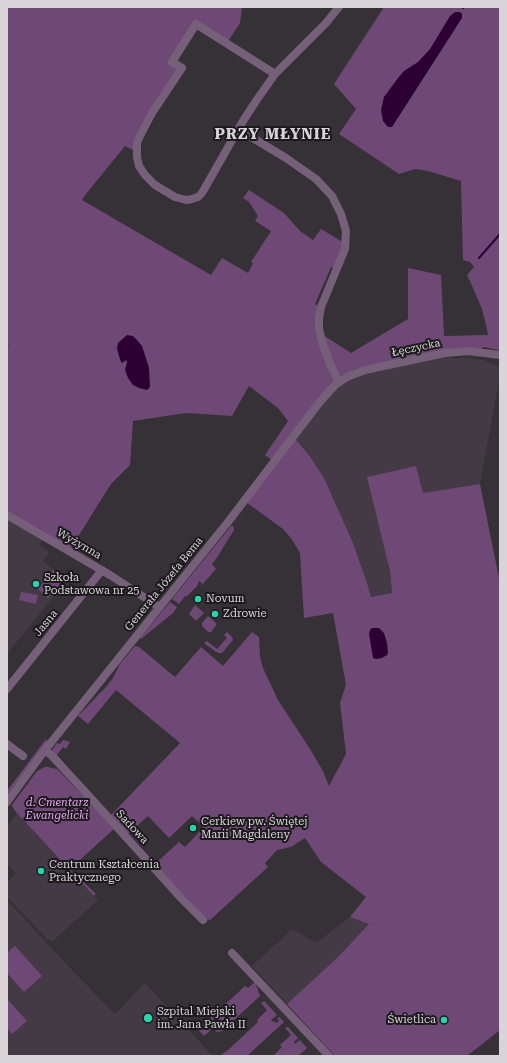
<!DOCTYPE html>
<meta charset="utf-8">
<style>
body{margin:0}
#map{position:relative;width:507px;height:1063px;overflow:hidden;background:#363037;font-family:"Roboto Serif",serif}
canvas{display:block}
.frame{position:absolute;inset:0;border:8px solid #d8d4d8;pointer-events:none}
</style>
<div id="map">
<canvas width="507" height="1063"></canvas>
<div class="frame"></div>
</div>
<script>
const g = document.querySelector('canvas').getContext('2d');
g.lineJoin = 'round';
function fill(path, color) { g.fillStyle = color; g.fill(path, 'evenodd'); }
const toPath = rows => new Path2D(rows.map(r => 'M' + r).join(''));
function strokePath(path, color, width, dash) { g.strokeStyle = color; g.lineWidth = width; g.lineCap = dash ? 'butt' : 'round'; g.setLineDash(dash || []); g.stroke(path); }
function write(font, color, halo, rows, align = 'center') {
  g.font = font + ' "Roboto Serif",serif'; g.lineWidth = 4; g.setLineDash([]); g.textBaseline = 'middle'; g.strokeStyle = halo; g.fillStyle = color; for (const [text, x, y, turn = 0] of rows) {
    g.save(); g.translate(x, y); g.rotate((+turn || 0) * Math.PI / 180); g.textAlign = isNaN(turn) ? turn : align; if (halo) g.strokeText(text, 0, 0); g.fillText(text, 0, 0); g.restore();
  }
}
const built = toPath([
 [448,356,454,359,463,358,484,360,500,368,500,375,480,484,423,493,416,466,390,571,392,593,370,597,367,583,353,543,324,478,309,455,295,439,311,418,341,384,357,376],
 [7,518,43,539,39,545,49,552,43,561,67,580,7,654],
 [17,813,98,900,53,941,47,939,7,897,7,883,16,873,7,864,7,827],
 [7,900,68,966,115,1014,145,983,213,1056,7,1056],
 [350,917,370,924,339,956,287,1004,252,966,292,929,316,943]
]);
const green = toPath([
 [7,7,242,7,240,23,227,43,196,24,172,62,182,68,152,113,137,152,125,146,86,194,82,200,211,275,222,258,248,273,253,263,251,262,271,231,255,221,258,216,249,202,243,198,249,190,284,213,300,231,313,240,321,229,346,244,337,269,331,267,315,304,321,307,320,333,351,353,408,319,408,268,441,275,444,336,488,335,486,325,482,309,473,288,467,275,474,267,470,262,463,260,461,181,428,171,415,169,399,174,339,134,356,109,334,84,384,7,500,7,500,351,494,349,484,347,480,349,371,365,356,369,346,374,337,379,273,461,265,455,288,421,278,408,249,386,232,416,186,413,133,421,130,465,111,484,69,551,7,515,7,349,13,338,7,348],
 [295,439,309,455,324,478,353,543,367,583,371,597,392,593,390,571,367,477,416,466,423,493,480,484,500,583,500,1030,467,1056,335,1056,287,1004,339,956,369,924,350,917,366,897,321,862,305,838,291,847,277,850,265,863,268,867,210,920,206,919,155,864,179,842,185,847,204,827,192,816,169,838,148,816,128,834,111,815,180,743,116,690,88,724,78,716,106,687,113,678,120,664,135,646,139,647,175,677,201,647,223,666,252,632,259,637,260,656,263,668,278,700,310,749,323,771,329,786,346,754,340,703,346,685,333,613,304,618,300,553,291,538,283,529,246,502],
 [231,526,233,526,234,530,216,559,212,564,216,569,201,586,202,583,199,581,197,586,186,597,185,596,179,604,172,599],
 [53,570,64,579,48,598,38,589],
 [21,592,38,595,36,604,19,600],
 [170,602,177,607,173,613,141,639,140,638],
 [195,605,204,613,196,621,189,614],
 [208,616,217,624,211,632,208,632,202,626,202,623],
 [227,632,232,637,233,640,222,653,219,653,216,652,204,643,207,641,217,649,227,638,224,635],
 [46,739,47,742,7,795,7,791],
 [63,740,70,742,66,749,63,747,57,755,64,763,63,764,52,753,52,750,57,743,60,744],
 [45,767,48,767,57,769,115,828,70,869,96,894,94,896,16,812,12,806,12,805,37,771],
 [15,946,42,976,24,992,7,973,7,953],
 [255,982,260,996,222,1031,217,1032,213,1028,204,1036,193,1024,194,1023,199,1029,245,986,248,988],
 [7,999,27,1021,12,1034,7,1028],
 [264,1001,277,1015,271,1020,273,1022,274,1021,276,1023,278,1022,279,1019,277,1019,279,1017,284,1022,247,1056,238,1056,237,1055,235,1056,222,1056,221,1055,228,1050,258,1022,257,1020,267,1010,261,1003],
 [288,1027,298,1038,294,1042,295,1044,300,1040,307,1048,298,1056,273,1056,282,1047,280,1045,291,1035,285,1028]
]);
const water = toPath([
 [455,12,460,12,462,14,462,18,392,127,388,127,383,121,381,110,384,97,398,78,404,71,418,62,430,49,450,16],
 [127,335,133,336,136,339,142,346,144,352,149,368,150,387,147,390,139,388,133,385,128,378,125,370,127,362,126,360,122,363,121,362,119,356,117,348,118,343],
 [372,628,379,628,384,633,387,643,388,653,387,655,382,658,376,659,373,658,369,634,370,630]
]);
const stream = toPath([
 [463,8,464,7],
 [479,258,500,234]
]);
const minor = toPath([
 [275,74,196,24,172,62,182,68,152,113,140,136,137,143,137,157,139,166,145,175,155,185,175,197,186,200,192,199,198,197,202,193,243,121,256,101,275,74,326,23,339,7],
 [238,129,286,158,316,179,332,196,341,214,346,231,345,249,321,307,319,319,319,328,322,342,331,366,339,382],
 [7,515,110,575,159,607],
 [7,689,102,570],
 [7,744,23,756],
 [45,750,52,756,88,795,182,899,203,920],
 [7,802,45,750,228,522,319,403,335,385,347,377,365,370,445,353,457,352,468,351,500,355],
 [232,953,329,1056]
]);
const markers = [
 [36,584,4,"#27d5ad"],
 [198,599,4,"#27d5ad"],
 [215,614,4,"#27d5ad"],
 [193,828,4,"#27d5ad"],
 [41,871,4,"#27d5ad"],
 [148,1018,5,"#27d5ad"],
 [444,1020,4,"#27d5ad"]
];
const streetNames = [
 ["Łęczycka",416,348,-12],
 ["Wyżynna",79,544,30],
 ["Generała Józefa Bema",164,584,-51],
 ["Jasna",46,623,-51],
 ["Sadowa",132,827,47]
];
const poiNames = [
 ["Szkoła",44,578],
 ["Podstawowa nr 25",44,591],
 ["Novum",206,599],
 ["Zdrowie",223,614],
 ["Cerkiew pw. Świętej",201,822],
 ["Marii Magdaleny",201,835],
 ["Centrum Kształcenia",49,865],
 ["Praktycznego",49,878],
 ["Szpital Miejski",157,1012],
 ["im. Jana Pawła II",157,1025],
 ["Świetlica",436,1020,"right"]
];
const parkNames = [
 ["d. Cmentarz",57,803],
 ["Ewangelicki",57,816]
];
const districtNames = [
 ["PRZY MŁYNIE",273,135]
];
fill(built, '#443a45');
fill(green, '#6f4975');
fill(water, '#2d0034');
strokePath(stream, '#2d0034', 2);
strokePath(minor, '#765f79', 8);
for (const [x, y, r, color] of markers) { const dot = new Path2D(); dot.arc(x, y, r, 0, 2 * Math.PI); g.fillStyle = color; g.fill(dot); strokePath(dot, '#1c191c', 1.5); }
write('11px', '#d8d4d8', '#1c191c', streetNames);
write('11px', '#d8d4d8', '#1c191c', poiNames, 'left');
write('italic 11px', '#e9a1f4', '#1c191c', parkNames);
g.letterSpacing = '1px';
write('bold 15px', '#d8d4d8', '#1c191c', districtNames);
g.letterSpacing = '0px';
</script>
